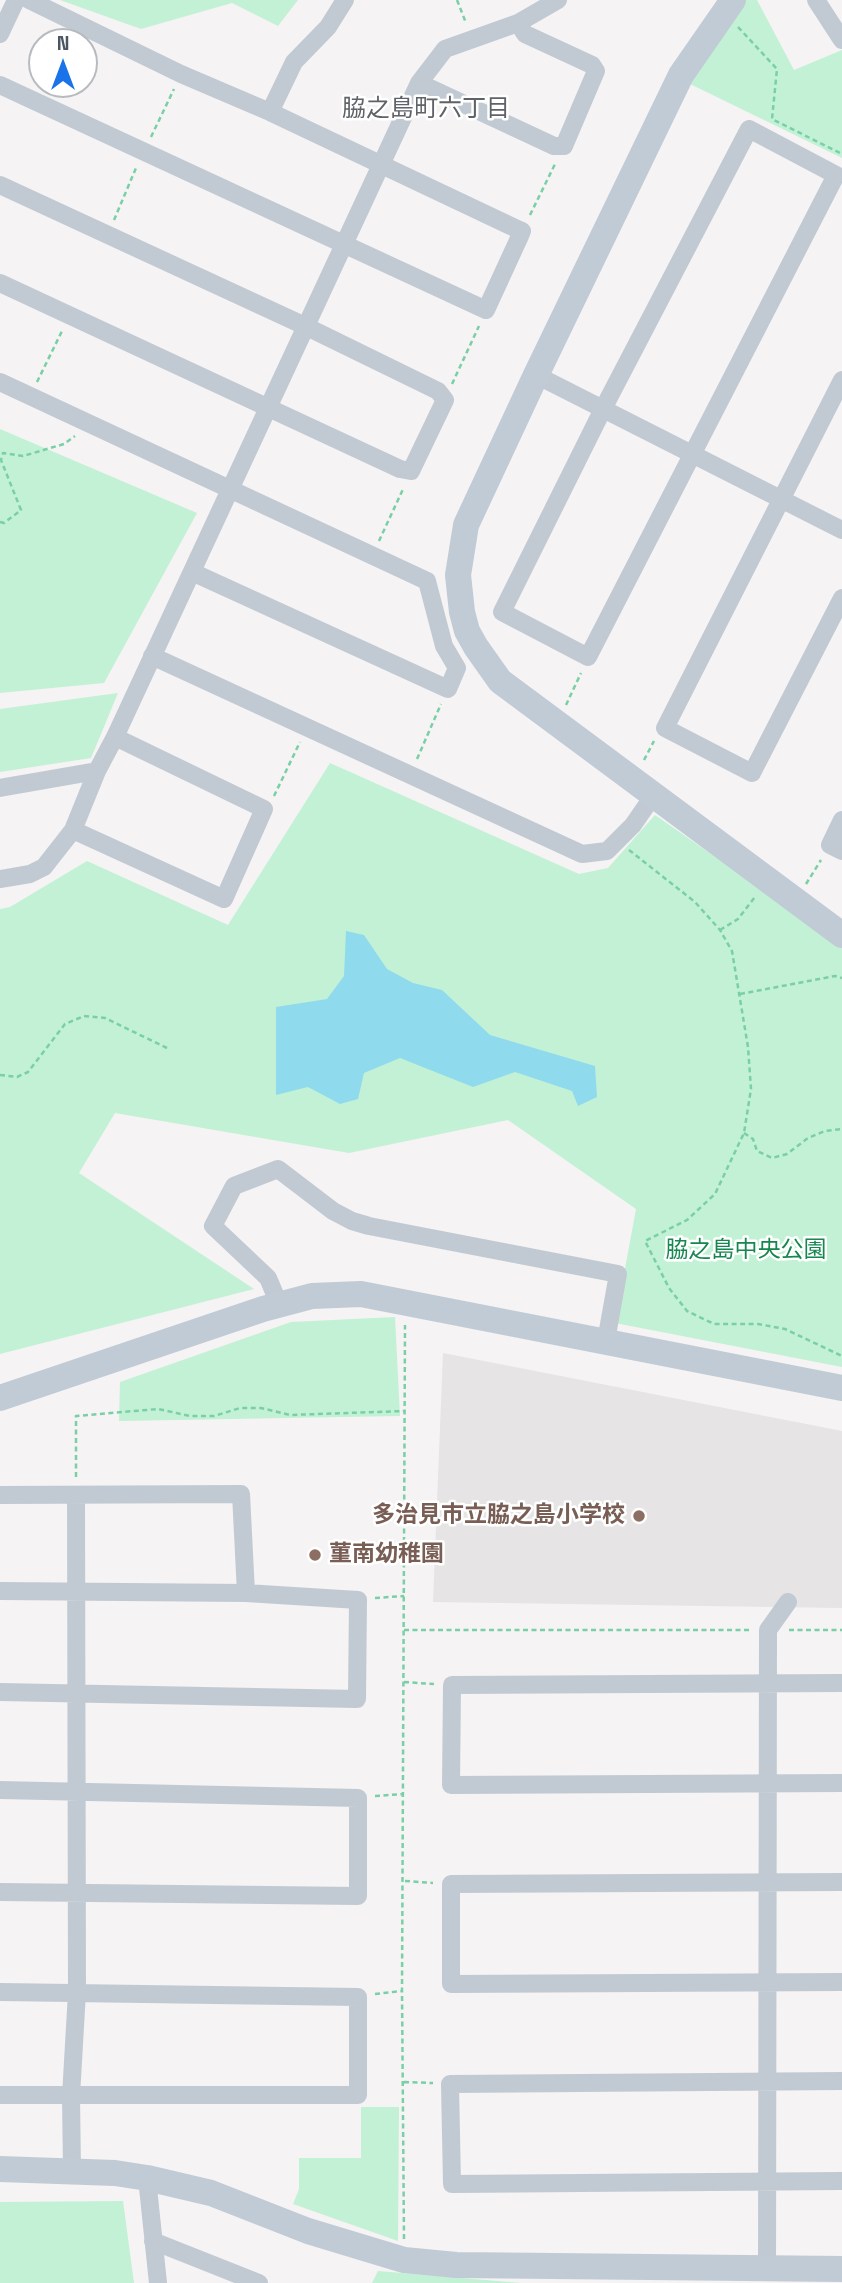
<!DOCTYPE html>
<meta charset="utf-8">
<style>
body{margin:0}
#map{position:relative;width:842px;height:2283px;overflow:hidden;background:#f5f3f3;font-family:"Space Grotesk",sans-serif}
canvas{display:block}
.north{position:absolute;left:28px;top:28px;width:70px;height:70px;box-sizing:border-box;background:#fff;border:2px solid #b7bbc0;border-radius:50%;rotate:0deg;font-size:19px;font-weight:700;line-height:28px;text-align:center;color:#4a5661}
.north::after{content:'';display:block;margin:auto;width:24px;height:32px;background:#1a73e8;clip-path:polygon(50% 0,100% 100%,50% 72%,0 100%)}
</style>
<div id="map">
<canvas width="842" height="2283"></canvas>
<div class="north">N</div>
</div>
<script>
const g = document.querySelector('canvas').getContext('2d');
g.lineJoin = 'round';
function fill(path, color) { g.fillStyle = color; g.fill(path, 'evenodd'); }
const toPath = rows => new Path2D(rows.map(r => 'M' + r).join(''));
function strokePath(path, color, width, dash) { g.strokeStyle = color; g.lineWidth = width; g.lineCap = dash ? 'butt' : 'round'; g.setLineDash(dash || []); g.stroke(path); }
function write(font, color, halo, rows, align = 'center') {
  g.font = font + ' "Space Grotesk","Noto Sans JP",sans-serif'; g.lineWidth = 5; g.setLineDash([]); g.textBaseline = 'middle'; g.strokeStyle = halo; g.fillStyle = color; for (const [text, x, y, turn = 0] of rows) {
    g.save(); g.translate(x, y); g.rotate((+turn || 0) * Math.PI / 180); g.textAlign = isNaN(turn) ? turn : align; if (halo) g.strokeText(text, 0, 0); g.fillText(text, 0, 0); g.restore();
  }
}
const education = toPath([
 [443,1353,842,1431,842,1608,433,1602]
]);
const green = toPath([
 [60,0,298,0,278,26,232,3,141,29],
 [742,0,757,0,794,70,842,50,842,158,688,83],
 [0,429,197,513,104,683,0,693],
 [118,693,91,758,0,772,0,709],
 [330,763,579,874,608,868,655,815,842,945,842,1367,615,1323,636,1209,508,1120,349,1153,115,1113,79,1173,254,1289,0,1354,0,909,10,907,87,861,228,925],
 [395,1317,400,1416,119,1421,120,1382,291,1322],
 [361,2107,399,2107,398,2241,293,2204,299,2189,299,2158,361,2158],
 [123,2201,134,2283,0,2283,0,2202],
 [378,2271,521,2283,372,2283]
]);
const water = toPath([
 [346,931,364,935,387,969,413,983,442,990,490,1035,595,1066,597,1097,578,1106,572,1091,515,1072,473,1087,400,1058,364,1073,358,1099,340,1104,308,1087,276,1095,276,1007,327,999,344,976]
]);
const path = toPath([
 [457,0,466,23],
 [738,27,777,69,772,119,842,154],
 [151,137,174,89],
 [530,215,556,162],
 [114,220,136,168],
 [37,382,62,331],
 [452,384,479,326],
 [0,522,4,523,21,510,1,460,3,453,23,456,64,444,75,436],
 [379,541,404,487],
 [566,705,581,673],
 [417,759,441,704],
 [644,760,654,741],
 [274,796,300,742],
 [629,850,695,902,720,930,732,951,748,1047,751,1089,744,1133,715,1194,687,1220,645,1241,669,1288,687,1311,714,1324,758,1324,785,1329,842,1356],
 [806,884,821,860],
 [720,930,738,919,755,897],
 [740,994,835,976,842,978],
 [0,1075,17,1077,28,1072,65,1024,84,1016,105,1018,167,1048],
 [744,1133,753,1139,757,1151,772,1158,787,1154,808,1138,825,1131,842,1129],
 [76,1477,76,1416,158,1409,190,1416,214,1416,240,1408,261,1408,290,1415,404,1411],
 [375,1598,404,1596],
 [404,1630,751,1630],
 [789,1630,842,1630],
 [404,1682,434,1684],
 [375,1796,403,1794],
 [405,1881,433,1883],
 [375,1994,402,1991],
 [404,2082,433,2083],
 [404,2239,402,1991,405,1325]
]);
const street = toPath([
 [816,0,842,40],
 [0,34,16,0],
 [419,83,554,146,564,146,596,71,592,65,525,34,518,23],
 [0,85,486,310,520,236,522,231,515,228,270,112,181,74,29,0],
 [270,112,294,62,328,27,345,0],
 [749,129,836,175,588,657,502,612,603,409,749,129],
 [0,185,305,326,438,391,445,400,411,471,400,469,0,283],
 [536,375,842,530],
 [842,380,665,728,752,773,842,598],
 [0,382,427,581,444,646,457,668,448,689,192,572],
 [152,656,582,854,607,851,633,825,653,796],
 [97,771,115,737,419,83,445,49,518,23,558,0],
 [0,788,97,771,73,830,44,867,30,874,0,879],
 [842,820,830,845,842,851],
 [73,830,224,899,264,809,115,737],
 [279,1304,268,1278,213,1226,234,1186,278,1169,333,1211,352,1221,369,1226,618,1274,606,1341],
 [0,1495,241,1494,246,1593],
 [0,1591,246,1593,358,1600,357,1699,0,1692],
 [842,1683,452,1685,451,1785,842,1783],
 [0,1790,358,1798,358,1896,0,1892],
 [842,1882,451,1884,451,1984,842,1982],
 [0,1992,358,1997,358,2095,0,2095],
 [842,2081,450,2084,452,2184,842,2181],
 [72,2171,71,2096,77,1992,76,1495],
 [147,2178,158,2283],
 [153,2241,259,2283],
 [767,2268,768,1630,788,1602]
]);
const secondary = toPath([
 [733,0,681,75,536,375,466,525,458,575,462,612,467,631,476,647,500,681,842,935],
 [0,1398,263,1309,312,1296,361,1294,842,1388],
 [0,2169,115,2173,147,2178,211,2193,308,2231,404,2260,456,2265,842,2269]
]);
const markers = [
 [639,1516,7,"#8d6e63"],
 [315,1555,7,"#8d6e63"]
];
const parkNames = [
 ["脇之島中央公園",746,1251]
];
const educationNames = [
 ["多治見市立脇之島小学校",625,1516],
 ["菫南幼稚園",329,1555,"left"]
];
const neighbourhoodNames = [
 ["脇之島町六丁目",426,109]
];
fill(education, '#e6e4e5');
fill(green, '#c3f1d5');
fill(water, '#90daee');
strokePath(path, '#7ad0a6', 2.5, [5, 3.5]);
strokePath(street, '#c1cad2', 18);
strokePath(secondary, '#c1cbd6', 26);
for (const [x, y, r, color] of markers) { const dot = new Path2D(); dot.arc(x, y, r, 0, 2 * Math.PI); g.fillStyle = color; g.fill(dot); strokePath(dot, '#fff', 2.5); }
write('23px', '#17864f', '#fff', parkNames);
write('bold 23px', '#785e54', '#fff', educationNames, 'right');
write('24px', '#5f6368', '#fff', neighbourhoodNames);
</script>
